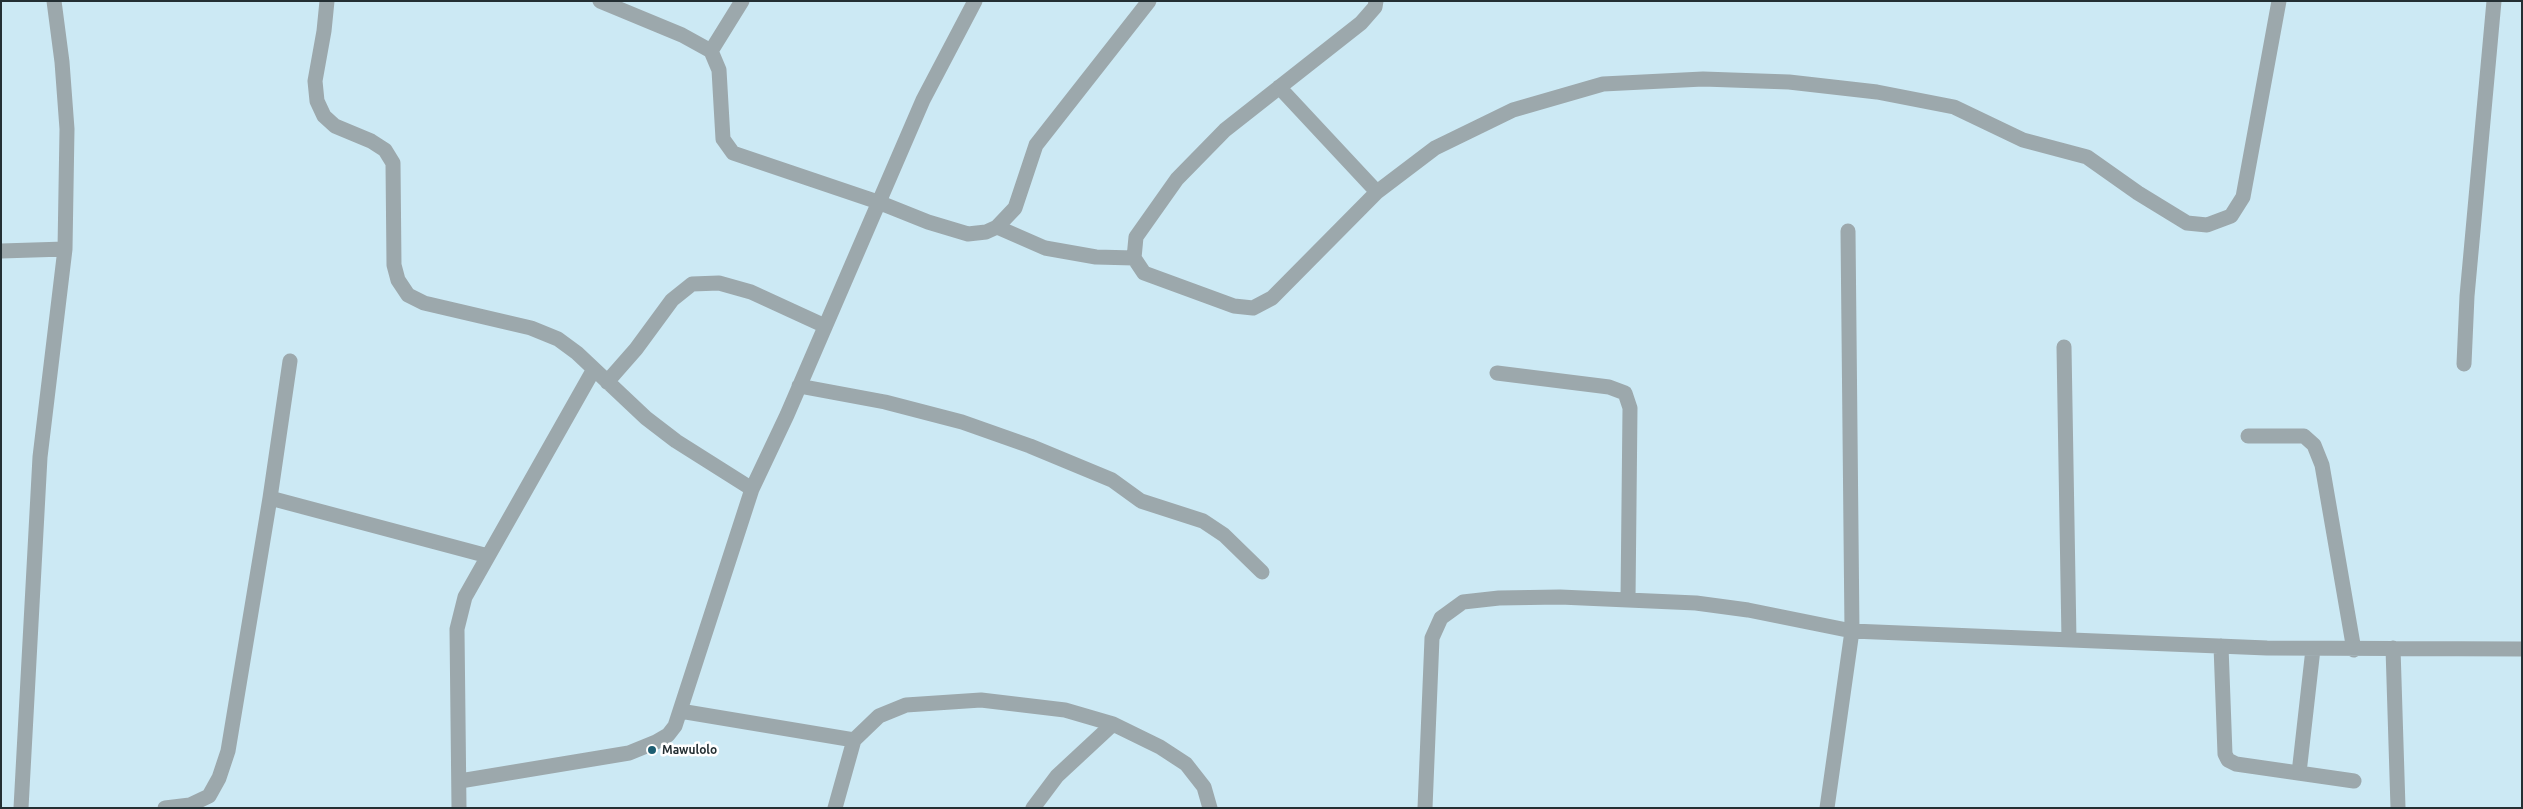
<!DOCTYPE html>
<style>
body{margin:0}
#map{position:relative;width:2523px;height:809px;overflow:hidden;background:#cce9f4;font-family:Ubuntu,sans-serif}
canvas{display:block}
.frame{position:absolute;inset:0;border:2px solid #242f33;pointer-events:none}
</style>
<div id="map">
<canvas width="2523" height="809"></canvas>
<div class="frame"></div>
</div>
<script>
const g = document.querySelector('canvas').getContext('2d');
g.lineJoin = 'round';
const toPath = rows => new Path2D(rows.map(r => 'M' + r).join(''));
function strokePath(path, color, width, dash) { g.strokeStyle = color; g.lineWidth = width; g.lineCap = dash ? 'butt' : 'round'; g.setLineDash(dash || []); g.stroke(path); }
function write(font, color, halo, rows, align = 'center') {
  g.font = font + ' Ubuntu,sans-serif'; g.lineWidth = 5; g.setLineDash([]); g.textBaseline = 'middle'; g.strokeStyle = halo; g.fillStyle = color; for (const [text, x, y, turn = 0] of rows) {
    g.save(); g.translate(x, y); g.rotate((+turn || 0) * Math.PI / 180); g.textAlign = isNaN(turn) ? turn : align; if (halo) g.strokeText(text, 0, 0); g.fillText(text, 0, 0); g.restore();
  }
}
const minor = toPath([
 [327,1,324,31,315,81,317,101,324,116,335,126,371,141,385,150,393,163,394,265,398,280,408,295,424,303,531,328,558,339,577,353,646,418,676,441,752,489],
 [600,1,682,35,711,51,719,70,723,139,733,153,878,202,928,222,968,234,986,232,997,227,1015,208,1036,145,1149,1],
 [1376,1,1375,7,1361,23,1225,130,1177,179,1136,237,1134,258,1144,273,1234,306,1253,308,1272,298,1377,192,1435,148,1513,110,1603,84,1703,79,1789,82,1877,92,1954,107,2023,140,2087,157,2138,193,2187,223,2207,225,2231,216,2243,197,2279,1],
 [711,51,742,1],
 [1279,87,1377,192],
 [997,227,1045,248,1096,257,1134,258],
 [1,251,65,249],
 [2064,347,2069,640],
 [2464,364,2467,296,2494,1],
 [1497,373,1609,387,1625,393,1630,408,1628,600],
 [607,382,636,349,672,300,692,284,719,283,751,292,825,326],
 [799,386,885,402,962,422,1030,446,1112,480,1141,501,1203,521,1224,535,1262,572],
 [2248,436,2304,436,2314,445,2322,465,2354,650],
 [270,498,488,556],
 [2221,646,2225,754,2228,760,2236,764,2354,781],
 [2393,648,2398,808],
 [680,711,854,740,879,716,906,705,981,700,1065,710,1113,724,1160,747,1186,764,1204,787,1210,808],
 [2299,773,2313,649],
 [460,781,629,753,656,742,668,735,675,726,752,489,787,415,923,100,975,1],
 [21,808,40,457,65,249,67,129,62,62,54,1],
 [165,808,190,805,209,796,219,778,228,751,270,498,290,361],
 [459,808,457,629,465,597,594,369],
 [835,808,854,740],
 [1033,808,1057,776,1113,724],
 [1425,808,1432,638,1441,618,1463,602,1499,598,1560,597,1696,603,1748,610,1852,631,2267,648,2522,649],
 [1827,808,1852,631,1848,231]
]);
const markers = [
 [652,750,5,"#1c5e72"]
];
const poiNames = [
 ["Mawulolo",662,750]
];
strokePath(minor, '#9ca8ac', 15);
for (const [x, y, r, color] of markers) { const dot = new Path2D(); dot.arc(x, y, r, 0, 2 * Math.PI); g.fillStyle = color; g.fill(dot); strokePath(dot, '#fff', 2); }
write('bold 12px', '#242f33', '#fff', poiNames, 'left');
</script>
